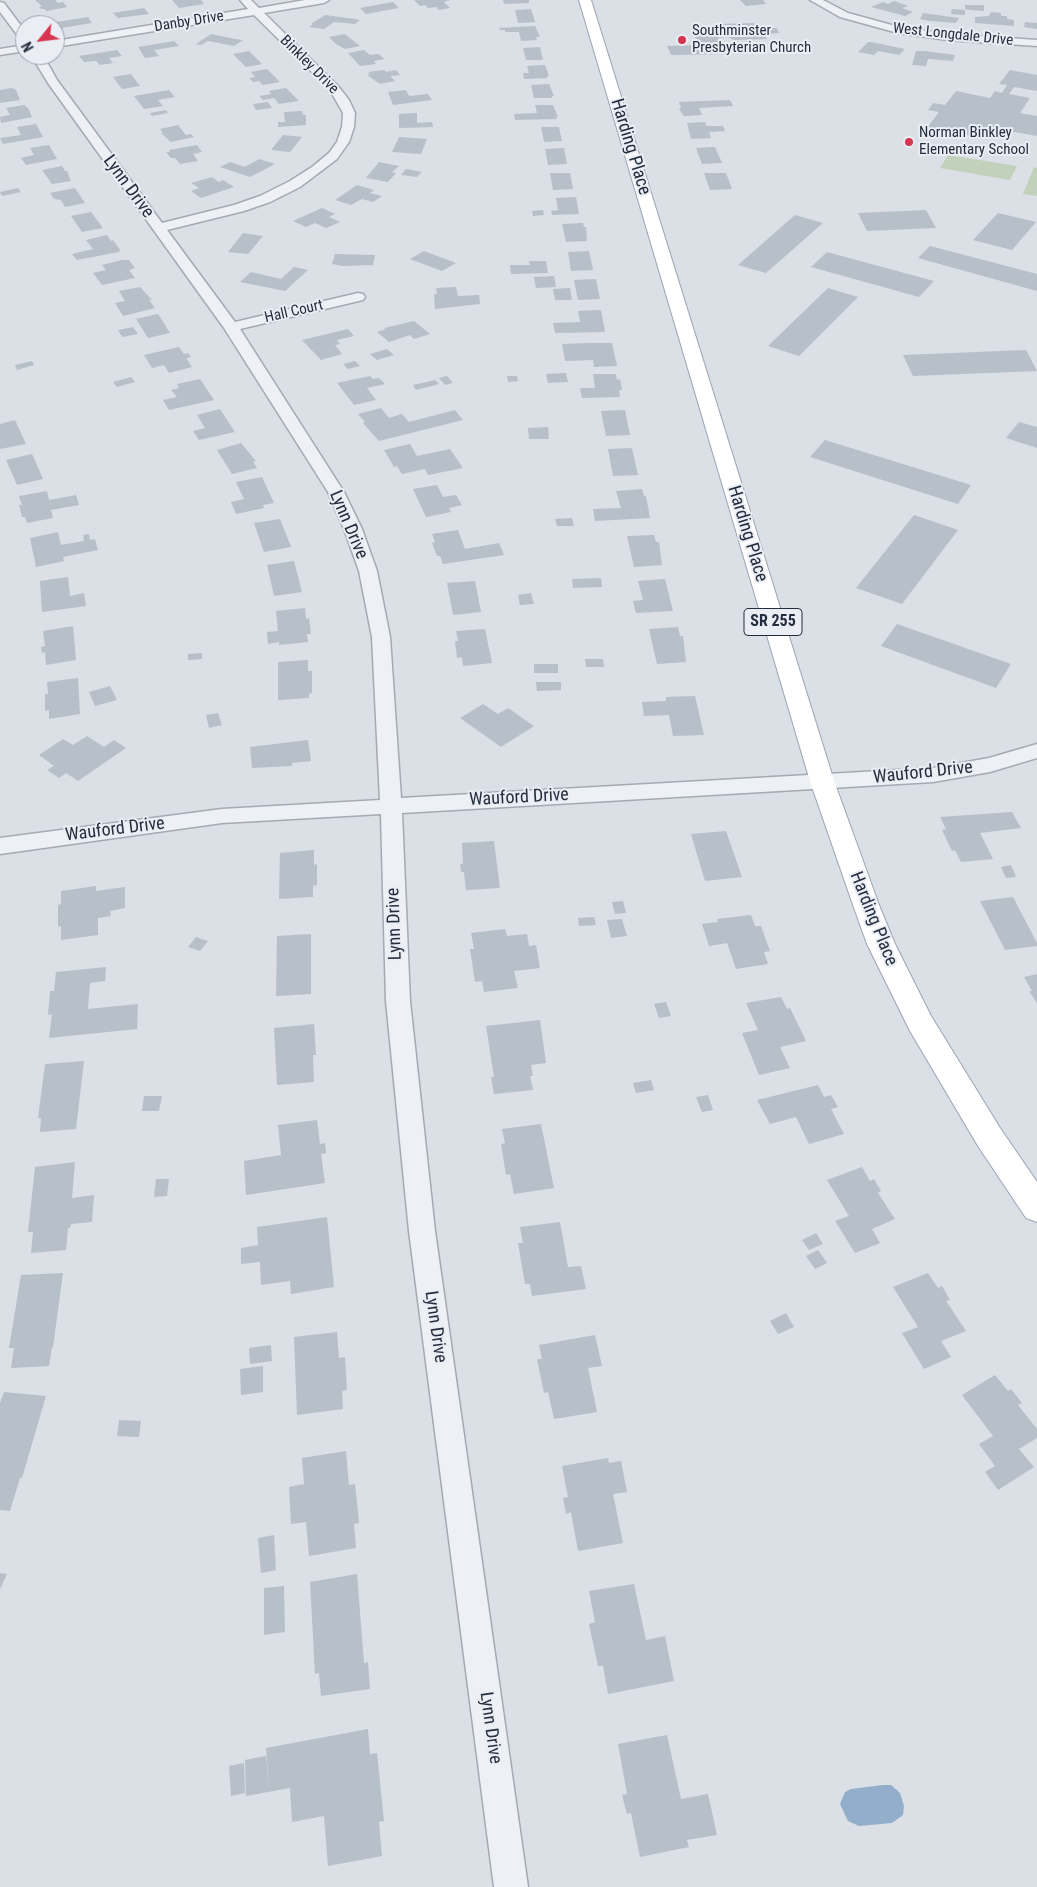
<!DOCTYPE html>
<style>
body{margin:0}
#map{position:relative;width:1037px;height:1887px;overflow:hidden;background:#dbdfe6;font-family:"Roboto Condensed",sans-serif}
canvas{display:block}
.north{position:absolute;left:15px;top:15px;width:50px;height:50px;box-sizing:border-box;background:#eaeef4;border:1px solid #9ba1ab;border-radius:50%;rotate:241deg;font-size:14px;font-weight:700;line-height:20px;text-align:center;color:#242d3d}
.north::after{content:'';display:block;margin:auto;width:18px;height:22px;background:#d7344f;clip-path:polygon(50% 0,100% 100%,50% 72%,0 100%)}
</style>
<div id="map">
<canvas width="1037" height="1887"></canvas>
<div class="north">N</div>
</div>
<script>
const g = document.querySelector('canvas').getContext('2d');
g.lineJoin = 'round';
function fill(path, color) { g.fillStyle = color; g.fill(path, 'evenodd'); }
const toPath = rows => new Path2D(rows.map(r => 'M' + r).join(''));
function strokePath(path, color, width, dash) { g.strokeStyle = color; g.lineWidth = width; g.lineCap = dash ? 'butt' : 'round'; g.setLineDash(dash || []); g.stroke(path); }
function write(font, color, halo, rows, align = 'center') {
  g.font = font + ' "Roboto Condensed",sans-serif'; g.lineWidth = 4; g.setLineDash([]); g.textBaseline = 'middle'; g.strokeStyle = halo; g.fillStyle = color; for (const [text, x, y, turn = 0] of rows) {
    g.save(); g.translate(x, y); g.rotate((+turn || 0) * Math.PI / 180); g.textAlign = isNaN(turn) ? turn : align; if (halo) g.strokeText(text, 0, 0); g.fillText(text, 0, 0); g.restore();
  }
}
const green = toPath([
 [948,155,1017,166,1010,180,940,168],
 [1034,167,1037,168,1037,196,1023,194]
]);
const water = toPath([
 [883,1785,891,1785,900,1793,904,1806,903,1815,892,1823,859,1826,848,1821,840,1804,845,1792,851,1789]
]);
const building = toPath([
 [35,0,55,0,58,3,63,2,67,7,47,11,44,9,41,9,39,7,42,6],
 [172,0,201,0,204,4,179,8],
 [414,0,450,0,444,2,450,8,439,10,436,7,428,8,425,5,420,6],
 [503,0,529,0,529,3,504,4],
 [740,0,763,0,766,4,746,6],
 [894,1,908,6,902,8,913,12,905,16,871,7,883,2,888,4],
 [393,2,399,8,366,14,360,8],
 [965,5,984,5,984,11,969,10,965,9],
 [144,8,149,14,118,18,113,13],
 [531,9,535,22,518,23,515,10],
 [952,9,965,10,965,15,951,14],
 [991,12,1001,13,1001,16,1007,16,1007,19,1014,20,1014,26,975,23,975,17,989,16],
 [923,13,959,18,956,23,930,21,920,19],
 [325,15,355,19,360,20,355,24,334,22,324,29,309,27,313,24,311,24],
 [88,17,92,23,61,28,57,22],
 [1025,22,1037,23,1037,29,1024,27],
 [759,23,761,28,777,28,779,33,764,34,767,39,734,40,728,37,718,38,728,54,671,55,667,46,698,45,693,32,716,30,714,24],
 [535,26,540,37,536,37,537,40,521,41,519,32,505,32,505,30,500,30,499,28],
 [211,34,235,39,243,40,234,46,208,41,201,45,196,44],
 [345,34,360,46,345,49,336,44,329,37],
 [174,41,179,46,154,50,159,56,145,58,138,47],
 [868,42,871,42,905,49,899,55,878,51,874,55,858,52],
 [540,47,543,60,526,60,523,48],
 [117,50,122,56,109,58,113,63,100,65,96,61,84,62,79,56],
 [364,50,370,55,378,54,385,59,374,61,376,64,360,66,348,53],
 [249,51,262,64,246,67,233,54],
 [916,51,925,51,955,55,953,61,928,59,926,66,912,65],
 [545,65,549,76,547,76,547,78,524,79,523,73,529,73,527,66],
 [267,69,280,82,263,85,259,81,253,82,249,78,255,77,251,72],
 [384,70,386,72,396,70,400,75,390,76,395,81,380,84,367,75,370,74,368,72],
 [1010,70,1037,75,1037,91,1014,87,1009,94,1030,98,1020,113,1037,116,1037,136,987,127,979,137,927,128,939,112,928,110,933,103,945,105,956,91,990,98,995,91,1002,93,1007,85,999,84],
 [131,74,140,86,122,89,113,77],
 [549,84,554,96,552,96,552,98,534,98,531,85],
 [12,88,16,90,20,100,0,103,0,90],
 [286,88,299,101,279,104,274,98,263,100,259,96,271,94,269,91],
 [169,90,175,97,158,100,163,106,144,109,134,96],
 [406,90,409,96,428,94,432,100,393,105,388,92],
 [730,100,733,106,699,108,702,115,684,116,679,109,681,108,679,102],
 [268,102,272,108,256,110,253,104],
 [24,105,28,108,32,117,1,123,0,117,10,115,6,108],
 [535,105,553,105,558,117,556,117,557,119,515,120,514,114,537,113],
 [166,110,168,113,152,116,150,113],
 [302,111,303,115,306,115,306,125,278,127,278,122,285,122,284,112],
 [417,113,417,123,432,122,433,127,399,128,399,114],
 [705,122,706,126,723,126,725,131,709,132,711,138,691,139,687,123],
 [36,124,43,137,3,144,0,138,21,135,17,127],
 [178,125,186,135,191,134,194,137,171,142,161,133,163,133,160,129],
 [541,127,559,127,562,141,544,142],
 [283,135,302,137,290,152,271,150],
 [399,137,427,139,421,154,392,152],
 [49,145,57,159,26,165,21,158,34,155,30,148],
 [197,145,202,152,193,154,198,161,180,164,175,158,171,158,166,152,170,152,169,150],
 [715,147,722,163,702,164,696,148],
 [564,148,567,164,548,165,545,149],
 [259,159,275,164,250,177,220,167,230,162,245,167],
 [379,162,399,166,392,172,396,173,388,182,366,178],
 [62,166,65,171,67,171,71,181,52,184,42,170],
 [406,169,422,172,417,177,401,175],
 [550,173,570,173,573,189,553,190],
 [704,173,726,173,732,189,710,190],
 [212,177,219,182,223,180,234,187,201,198,191,191,199,188,191,183],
 [357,185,374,190,370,193,382,196,373,202,362,199,351,205,335,200],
 [18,188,21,192,2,196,0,192],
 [75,188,85,203,65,207,61,200,54,199,50,193],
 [576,197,579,214,552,215,551,211,558,210,556,198],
 [322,208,335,214,329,217,340,222,326,228,315,223,306,227,293,221],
 [543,210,544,215,533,216,532,211],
 [926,210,936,228,867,231,858,213],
 [91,212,103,228,82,232,71,216],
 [998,213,1036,222,1012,250,973,240],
 [795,215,823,223,766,273,738,265],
 [583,223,584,227,586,227,587,241,566,242,562,224],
 [243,233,263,236,248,254,228,252],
 [107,235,111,241,113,240,120,250,119,252,77,260,72,254,93,249,86,240],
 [930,246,1037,274,1037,291,918,258],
 [424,251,456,263,442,271,410,259],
 [589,251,593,270,571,271,568,252],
 [827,252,934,281,919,297,811,267],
 [335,254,375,255,373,265,343,266,332,264],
 [122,260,129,260,135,268,129,270,135,278,102,285,93,273,106,270,102,265],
 [529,261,546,261,548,273,511,274,510,265,530,265],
 [294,267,308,270,285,291,240,282,251,272,281,279],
 [554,276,556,287,536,288,534,277],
 [596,279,600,299,578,300,574,280],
 [140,287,152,300,149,300,155,308,123,316,115,303,125,301,119,291],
 [456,287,458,296,479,295,480,304,435,309,434,294,437,294,436,288],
 [570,288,572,300,555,300,553,289],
 [828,288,858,297,799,356,768,346],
 [601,310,605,332,555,333,553,323,580,322,578,311],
 [158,314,170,333,148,338,136,319],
 [414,321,430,334,414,339,410,335,389,342,377,332,386,329,384,328],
 [133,327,138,334,122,337,118,330],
 [348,329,354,336,337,340,340,344,335,345,342,354,321,360,302,340],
 [589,343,612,343,617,366,594,367,593,360,565,361,562,344],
 [179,347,184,354,188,353,191,357,186,358,192,367,169,373,164,365,152,368,144,355],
 [387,349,394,355,377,360,370,354],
 [1026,350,1037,371,913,376,903,355],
 [32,361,34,365,17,370,15,365],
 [355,361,360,366,348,369,343,364],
 [566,373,568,382,548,383,546,374],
 [593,374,616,374,617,380,620,379,622,390,619,390,620,397,582,398,580,388,595,388],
 [370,376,373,379,379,378,385,384,367,388,376,400,354,405,337,383],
 [447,376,453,383,445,385,439,378],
 [507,376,517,376,518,381,508,382],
 [131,377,135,382,117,387,113,382],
 [200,379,214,400,169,410,163,400,177,397,171,390,179,388,177,384],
 [435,380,439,384,416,390,413,385],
 [381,408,389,418,402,414,409,422,455,410,463,420,379,441,363,423,365,422,358,414],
 [220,409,235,432,199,440,193,431,205,428,197,415],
 [625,410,630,435,606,436,601,411],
 [15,420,26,444,0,449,0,424],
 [1019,422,1037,427,1037,448,1006,438],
 [548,427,549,439,529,439,528,428],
 [825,440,971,485,958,504,810,457],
 [241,443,256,461,253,462,257,468,232,474,217,450],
 [410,444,417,456,450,449,463,468,428,475,425,469,402,474,397,466,394,467,384,450],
 [632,448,638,475,613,476,608,449],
 [32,454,43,479,17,485,6,460],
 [262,477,274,503,263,505,264,508,236,514,231,502,244,499,236,482],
 [437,485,443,497,456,495,462,505,449,508,451,512,426,517,413,489],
 [642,489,644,496,646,496,650,518,595,521,593,509,621,508,616,491],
 [47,491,49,500,76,495,79,505,51,510,53,518,27,523,25,517,22,517,19,505,22,505,19,496],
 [914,515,958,530,902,604,856,588],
 [572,518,574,526,557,526,555,519],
 [280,519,291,547,264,552,254,523],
 [458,530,465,549,499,543,504,555,443,564,440,556,437,556,432,543,435,542,432,534],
 [58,532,61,545,84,541,83,535,89,534,90,540,95,539,98,550,63,557,64,561,36,567,30,538],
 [654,535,656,542,659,542,662,565,634,567,627,536],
 [294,561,302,592,274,596,267,565],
 [68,577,70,596,84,593,86,606,42,612,40,581],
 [601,578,602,587,573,588,572,579],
 [665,579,673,611,636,613,633,601,643,600,638,581],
 [475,581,481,612,453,615,447,583],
 [531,593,534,604,520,605,518,595],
 [305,608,306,619,309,618,311,634,307,634,308,642,279,645,279,642,268,644,267,632,278,631,276,611],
 [897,624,1011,664,996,688,881,646],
 [73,626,76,660,46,665,45,652,42,653,41,647,45,646,43,631],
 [678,627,680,636,683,636,686,662,657,664,649,629],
 [485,629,492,663,463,666,462,657,457,658,455,641,458,641,456,631],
 [202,653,202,659,188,660,188,654],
 [585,659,603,659,604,667,586,667],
 [308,660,308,671,312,671,312,693,309,694,309,698,278,700,278,662],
 [534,664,558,664,558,673,534,673],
 [78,678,80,714,49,719,49,710,45,711,45,694,48,694,47,682],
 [536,682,561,682,561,690,537,691],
 [110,686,117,700,95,706,89,692],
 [695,696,704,735,673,736,669,715,644,716,642,702,666,701,666,697],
 [483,704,498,714,508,708,534,726,501,747,460,718],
 [218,713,222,725,209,728,206,715],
 [87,736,104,747,114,740,126,748,78,781,66,773,59,778,47,770,54,766,39,755,63,739,73,745],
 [308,740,311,761,292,763,292,766,252,768,250,747],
 [1012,812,1021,828,980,833,993,859,961,862,955,850,952,851,942,830,946,829,940,817],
 [726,831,742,877,705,881,691,834],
 [494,841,500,888,466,890,464,872,461,872,460,864,463,864,462,843],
 [314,850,314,865,317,864,317,885,313,886,313,897,279,899,280,853],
 [1011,865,1016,877,1006,878,1001,867],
 [96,886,96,891,125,887,125,908,110,911,111,916,98,918,98,935,61,940,61,926,58,927,58,905,61,904,61,891],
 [1013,897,1037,943,1037,946,1005,950,980,901],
 [623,901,626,913,615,914,612,902],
 [751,915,755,926,761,926,770,951,764,952,768,964,736,969,727,943,709,946,702,924,718,922,717,919],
 [594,917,596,925,579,926,578,918],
 [622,919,627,936,611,938,607,920],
 [505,929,507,936,527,934,529,946,536,945,540,968,514,971,518,988,484,992,482,981,475,982,470,949,474,949,471,933],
 [311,934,311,994,276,996,277,936],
 [196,937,208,941,200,951,188,947],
 [106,967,105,981,90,983,88,1009,138,1004,137,1029,49,1038,52,1014,48,1015,50,991,54,991,56,972],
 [1037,974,1037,1003,1029,991,1032,991,1024,977],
 [781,997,787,1009,790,1008,806,1041,780,1047,790,1068,759,1075,742,1033,758,1030,746,1003],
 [666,1002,671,1016,659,1018,654,1004],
 [540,1020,546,1063,531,1065,533,1076,530,1076,533,1090,494,1094,491,1077,494,1077,486,1026],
 [314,1024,316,1055,313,1055,314,1082,277,1085,274,1028],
 [84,1061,76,1129,40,1132,41,1118,38,1118,45,1064],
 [651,1080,654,1090,636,1093,633,1083],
 [818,1085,824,1097,831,1095,838,1107,831,1109,844,1134,809,1144,796,1117,770,1124,757,1100],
 [708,1095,713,1110,702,1112,696,1097],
 [144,1096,162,1096,159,1111,142,1111],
 [317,1120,320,1144,325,1143,326,1153,321,1154,325,1183,246,1195,244,1161,281,1155,278,1125],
 [541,1124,554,1188,514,1194,510,1174,506,1175,501,1144,505,1143,502,1129],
 [75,1162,72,1198,94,1195,92,1222,71,1224,70,1228,68,1228,66,1250,31,1253,33,1232,28,1232,35,1167],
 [862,1167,870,1181,874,1179,881,1191,878,1193,895,1219,872,1229,880,1243,855,1253,835,1221,849,1216,827,1180],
 [156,1179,169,1179,167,1196,154,1197],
 [327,1217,334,1287,291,1294,290,1281,261,1285,260,1262,241,1264,241,1248,258,1245,257,1227],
 [560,1222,568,1267,581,1266,586,1289,532,1296,530,1284,525,1284,518,1243,523,1243,520,1227],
 [816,1233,823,1244,809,1250,802,1240],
 [818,1250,827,1263,815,1269,806,1256],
 [63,1273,53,1347,52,1347,49,1366,11,1368,14,1348,9,1348,21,1275],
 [928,1273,938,1288,942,1286,950,1300,946,1301,966,1331,941,1341,951,1357,924,1369,902,1333,918,1327,893,1287],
 [786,1313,794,1327,778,1334,770,1321],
 [337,1332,339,1358,345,1357,347,1390,342,1391,343,1409,297,1415,294,1337],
 [595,1335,602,1366,588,1368,597,1412,554,1419,548,1392,544,1393,537,1359,542,1359,539,1345],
 [271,1345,272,1361,250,1364,249,1348],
 [263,1366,263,1392,241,1395,240,1369],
 [995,1375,1008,1391,1011,1389,1022,1403,1018,1405,1037,1429,1037,1438,1019,1449,1034,1467,998,1490,985,1472,995,1466,979,1444,993,1436,962,1395],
 [4,1392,46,1396,22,1478,20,1478,10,1511,0,1510,0,1403],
 [119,1420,141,1421,139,1437,117,1436],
 [346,1451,349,1485,355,1484,359,1523,354,1524,356,1548,309,1556,306,1522,291,1524,289,1487,304,1484,302,1458],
 [608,1458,609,1463,621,1461,627,1492,613,1494,623,1543,578,1551,571,1512,566,1514,563,1498,568,1497,562,1466],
 [274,1535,276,1570,261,1573,258,1538],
 [0,1573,7,1574,0,1589],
 [357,1574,364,1663,368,1662,370,1689,321,1696,319,1673,315,1674,310,1582],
 [634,1584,646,1640,665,1636,674,1681,608,1694,603,1666,598,1666,589,1624,595,1622,589,1591],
 [284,1586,285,1632,264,1635,264,1588],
 [368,1729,370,1754,377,1753,384,1821,379,1822,382,1856,328,1866,324,1816,292,1822,290,1788,246,1796,245,1760,266,1756,269,1788,266,1748],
 [667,1735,681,1799,708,1794,717,1835,687,1840,689,1847,640,1857,631,1813,627,1814,622,1795,627,1794,618,1744],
 [244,1763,245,1793,231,1796,229,1766]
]);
const street = toPath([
 [240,0,251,0,259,8,305,0,329,0,324,3,264,13,338,86,349,100,355,113,354,127,349,142,337,159,300,187,270,202,244,211,167,230,235,322,358,293,363,294,365,297,363,300,240,329,344,492,362,529,377,571,390,637,401,798,933,768,989,758,1037,744,1037,758,990,772,933,782,402,813,410,1001,435,1231,528,1887,494,1887,409,1231,386,1001,381,814,222,823,0,854,0,838,222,809,380,800,372,637,359,571,344,529,328,492,224,328,48,83,31,55,43,55,57,80,162,223,234,205,260,196,290,181,312,167,329,153,337,142,342,127,343,113,330,90,254,15,55,47,55,41,248,9,240,0],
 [810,0,823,0,848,13,899,27,948,34,1037,40,1037,46,948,40,898,33,840,17,810,0],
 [0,2,4,3,25,31,25,41,21,40,0,12,0,2],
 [25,45,25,51,0,55,0,49,25,45]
]);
const primary = toPath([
 [579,0,591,0,834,781,879,905,895,944,931,1016,1000,1128,1037,1182,1037,1222,1026,1218,978,1146,910,1031,867,944,853,905,810,781,579,0]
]);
const markers = [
 [682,40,5,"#d7344f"],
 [909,142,5,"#d7344f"]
];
const farStreetnames = [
 ["Danby Drive",189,22,-9],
 ["West Longdale Drive",953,35,6],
 ["Binkley Drive",309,65,45],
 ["Hall Court",294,312,-13]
];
const farPoinames = [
 ["Southminster",692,31],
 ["Presbyterian Church",692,48],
 ["Norman Binkley",919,133],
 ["Elementary School",919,150]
];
const shields = [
 [773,622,58]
];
const shieldNames = [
 ["SR 255",773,622]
];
const streetNames = [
 ["Harding Place",630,147,73],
 ["Lynn Drive",128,187,54],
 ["Lynn Drive",348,525,67],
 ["Harding Place",747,534,73],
 ["Wauford Drive",923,773,-6],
 ["Wauford Drive",519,798,-3],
 ["Wauford Drive",115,830,-7],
 ["Harding Place",873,919,68],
 ["Lynn Drive",395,924,-92],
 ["Lynn Drive",435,1327,82],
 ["Lynn Drive",490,1728,82]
];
fill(green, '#c1d1bb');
fill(water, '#92aeca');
fill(building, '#b7bfc9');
strokePath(street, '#a4aab3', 3);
strokePath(primary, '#99a4b3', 2);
fill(street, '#edf0f5');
fill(primary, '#fff');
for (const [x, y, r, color] of markers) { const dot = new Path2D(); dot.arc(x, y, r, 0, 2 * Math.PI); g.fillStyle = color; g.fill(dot); strokePath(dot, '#eaeef4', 2); }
write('15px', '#242d3d', '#eaeef4', farStreetnames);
write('15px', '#242d3d', '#eaeef4', farPoinames, 'left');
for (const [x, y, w] of shields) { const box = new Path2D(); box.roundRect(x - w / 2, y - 13.5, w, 27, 4); g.fillStyle = '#eaeef4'; g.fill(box); strokePath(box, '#242d3d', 1); }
write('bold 16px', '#242d3d', null, shieldNames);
write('18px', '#242d3d', '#eaeef4', streetNames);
</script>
